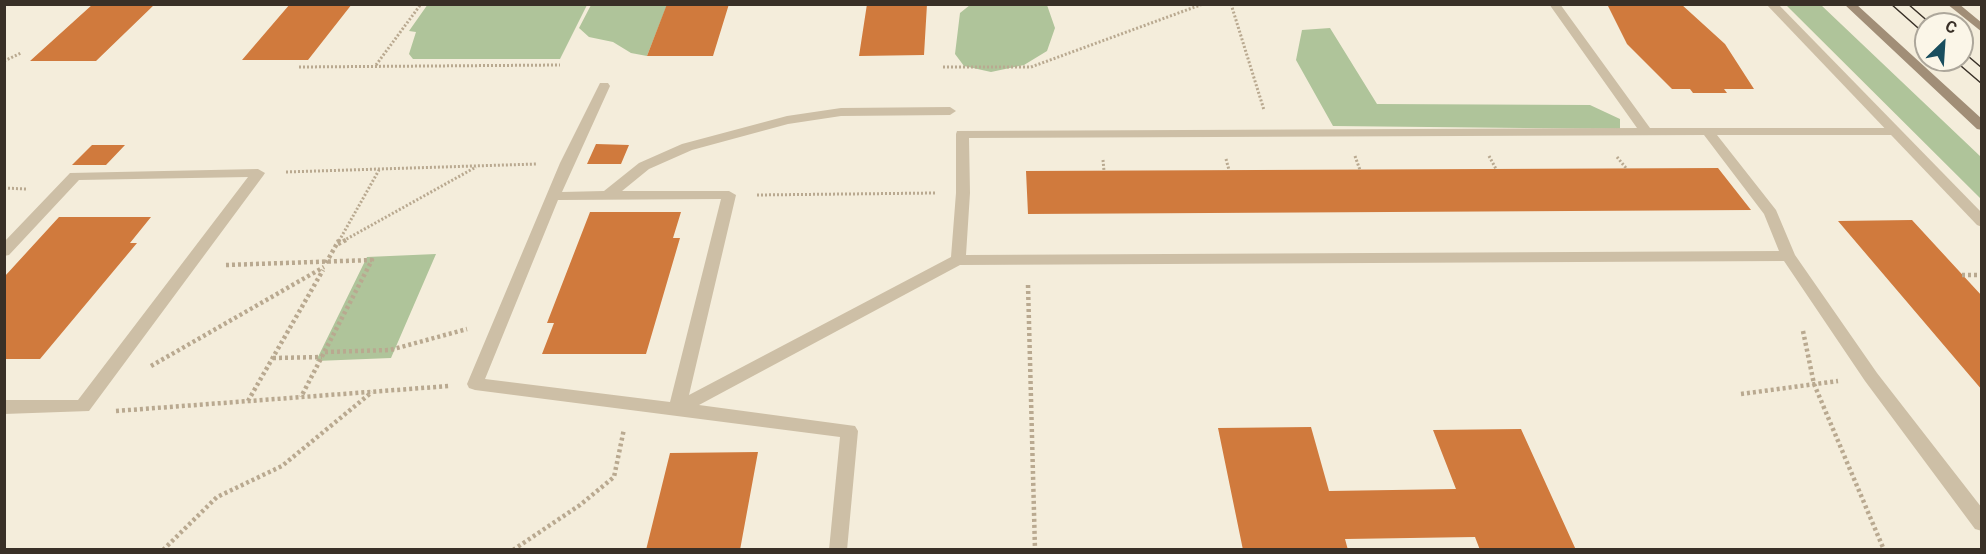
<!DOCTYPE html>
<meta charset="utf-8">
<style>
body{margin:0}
#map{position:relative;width:1986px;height:554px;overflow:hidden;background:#f4eddb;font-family:Roboto,sans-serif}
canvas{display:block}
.frame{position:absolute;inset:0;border:6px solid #393027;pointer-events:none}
.north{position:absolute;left:1914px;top:12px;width:60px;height:60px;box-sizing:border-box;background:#fbf6e8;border:2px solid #ada79b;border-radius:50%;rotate:25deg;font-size:16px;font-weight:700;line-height:24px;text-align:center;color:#393027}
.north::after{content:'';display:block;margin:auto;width:21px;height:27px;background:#194e5e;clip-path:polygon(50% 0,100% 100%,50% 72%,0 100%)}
</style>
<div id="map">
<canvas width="1986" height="554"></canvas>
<div class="frame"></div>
<div class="north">С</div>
</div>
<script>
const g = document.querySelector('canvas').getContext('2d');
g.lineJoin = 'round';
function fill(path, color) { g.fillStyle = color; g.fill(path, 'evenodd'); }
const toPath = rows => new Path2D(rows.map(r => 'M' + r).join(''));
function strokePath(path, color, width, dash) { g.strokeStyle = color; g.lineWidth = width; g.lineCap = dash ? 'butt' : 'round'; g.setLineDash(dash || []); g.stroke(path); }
const green = toPath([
 [428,4,587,4,587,5,560,59,413,59,409,54,416,32,409,31],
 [591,5,667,5,647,56,631,53,613,42,589,37,579,28],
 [970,5,1047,5,1055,28,1047,51,1024,65,991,72,964,66,955,54,960,13],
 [1786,5,1821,5,1981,157,1981,199],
 [1330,28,1377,104,1590,105,1620,119,1620,129,1333,126,1296,60,1302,30],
 [436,254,391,358,316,361,367,257]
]);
const building = toPath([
 [93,4,155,4,96,61,30,61],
 [290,4,352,4,308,60,242,60],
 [667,4,729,4,713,56,647,56],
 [867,4,927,4,924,55,859,56],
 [1607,4,1681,4,1725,44,1754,89,1724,89,1727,93,1693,93,1690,89,1672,89,1627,44],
 [596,144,629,145,621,164,587,164],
 [92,145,125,145,106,165,72,165],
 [1718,168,1751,210,1028,214,1026,171],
 [590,212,681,212,673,238,680,238,646,354,542,354,554,323,547,323],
 [59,217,151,217,130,243,137,243,40,359,5,359,5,276],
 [1912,220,1982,296,1982,390,1838,221],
 [1311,427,1329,491,1456,489,1433,430,1521,429,1576,550,1480,550,1475,537,1345,539,1348,550,1243,550,1218,428],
 [758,452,740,550,646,550,670,453]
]);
const pathFar1 = toPath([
 [1231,4,1264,110],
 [4,61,21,53],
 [376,65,421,4],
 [299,67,560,65],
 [943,67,1031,67,1203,4],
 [1355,156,1360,170],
 [1489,156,1496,169],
 [1617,157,1626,168],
 [1226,159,1229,170],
 [1103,160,1104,171],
 [286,172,536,164],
 [4,188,26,189],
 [757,195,935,193],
 [339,241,379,170],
 [343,241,476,167]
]);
const path = toPath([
 [338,244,346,240],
 [326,263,339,240],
 [226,265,372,260,301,397],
 [1962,275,1982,275],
 [1028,285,1035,550],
 [1803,331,1814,384,1884,550],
 [325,352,390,350,467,329],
 [273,358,322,357],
 [151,366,324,267],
 [1741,394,1838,381],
 [248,401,323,270],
 [116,411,449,386],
 [163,550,217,497,282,466,372,392],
 [513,550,580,505,614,477,624,429]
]);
const service = toPath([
 [1549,4,1560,4,1650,128,1897,128,1898,131,1892,135,1717,135,1776,210,1795,255,1877,373,1982,508,1982,531,1975,529,1865,381,1784,261,960,265,699,405,855,426,858,431,847,550,829,550,840,437,475,390,469,388,467,384,560,163,600,83,608,83,610,86,562,192,604,191,639,163,682,144,787,116,841,108,950,107,956,111,950,115,841,116,788,124,692,150,649,169,622,191,729,191,736,195,689,395,951,257,956,193,956,134,957,131,1637,128,1549,4],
 [1704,135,1764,214,1779,251,966,255,970,193,969,138,1704,135],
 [721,199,670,402,485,379,558,200,721,199],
 [258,169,265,173,263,176,89,411,4,414,4,400,78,400,248,177,79,180,9,255,4,256,4,242,70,173,258,169]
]);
const minor = toPath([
 [1766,4,1778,4,1982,213,1982,227,1977,225,1766,4]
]);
const secondary = toPath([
 [1844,4,1856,4,1982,119,1982,130,1977,129,1844,4],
 [1947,4,1959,4,1982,23,1982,32,1947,4]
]);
const tram = toPath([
 [1891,4,1926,35],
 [1908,4,1931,24],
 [1962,51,1982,68],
 [1954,60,1982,84]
]);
fill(green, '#afc49a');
fill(building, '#d07a3d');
strokePath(pathFar1, '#b9a990', 3, [2, 2]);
strokePath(path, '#b9a990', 4.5, [3, 3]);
fill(service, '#cdbfa6');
fill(minor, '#cdbfa6');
fill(secondary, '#a18e77');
strokePath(tram, '#393027', 1.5);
</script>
